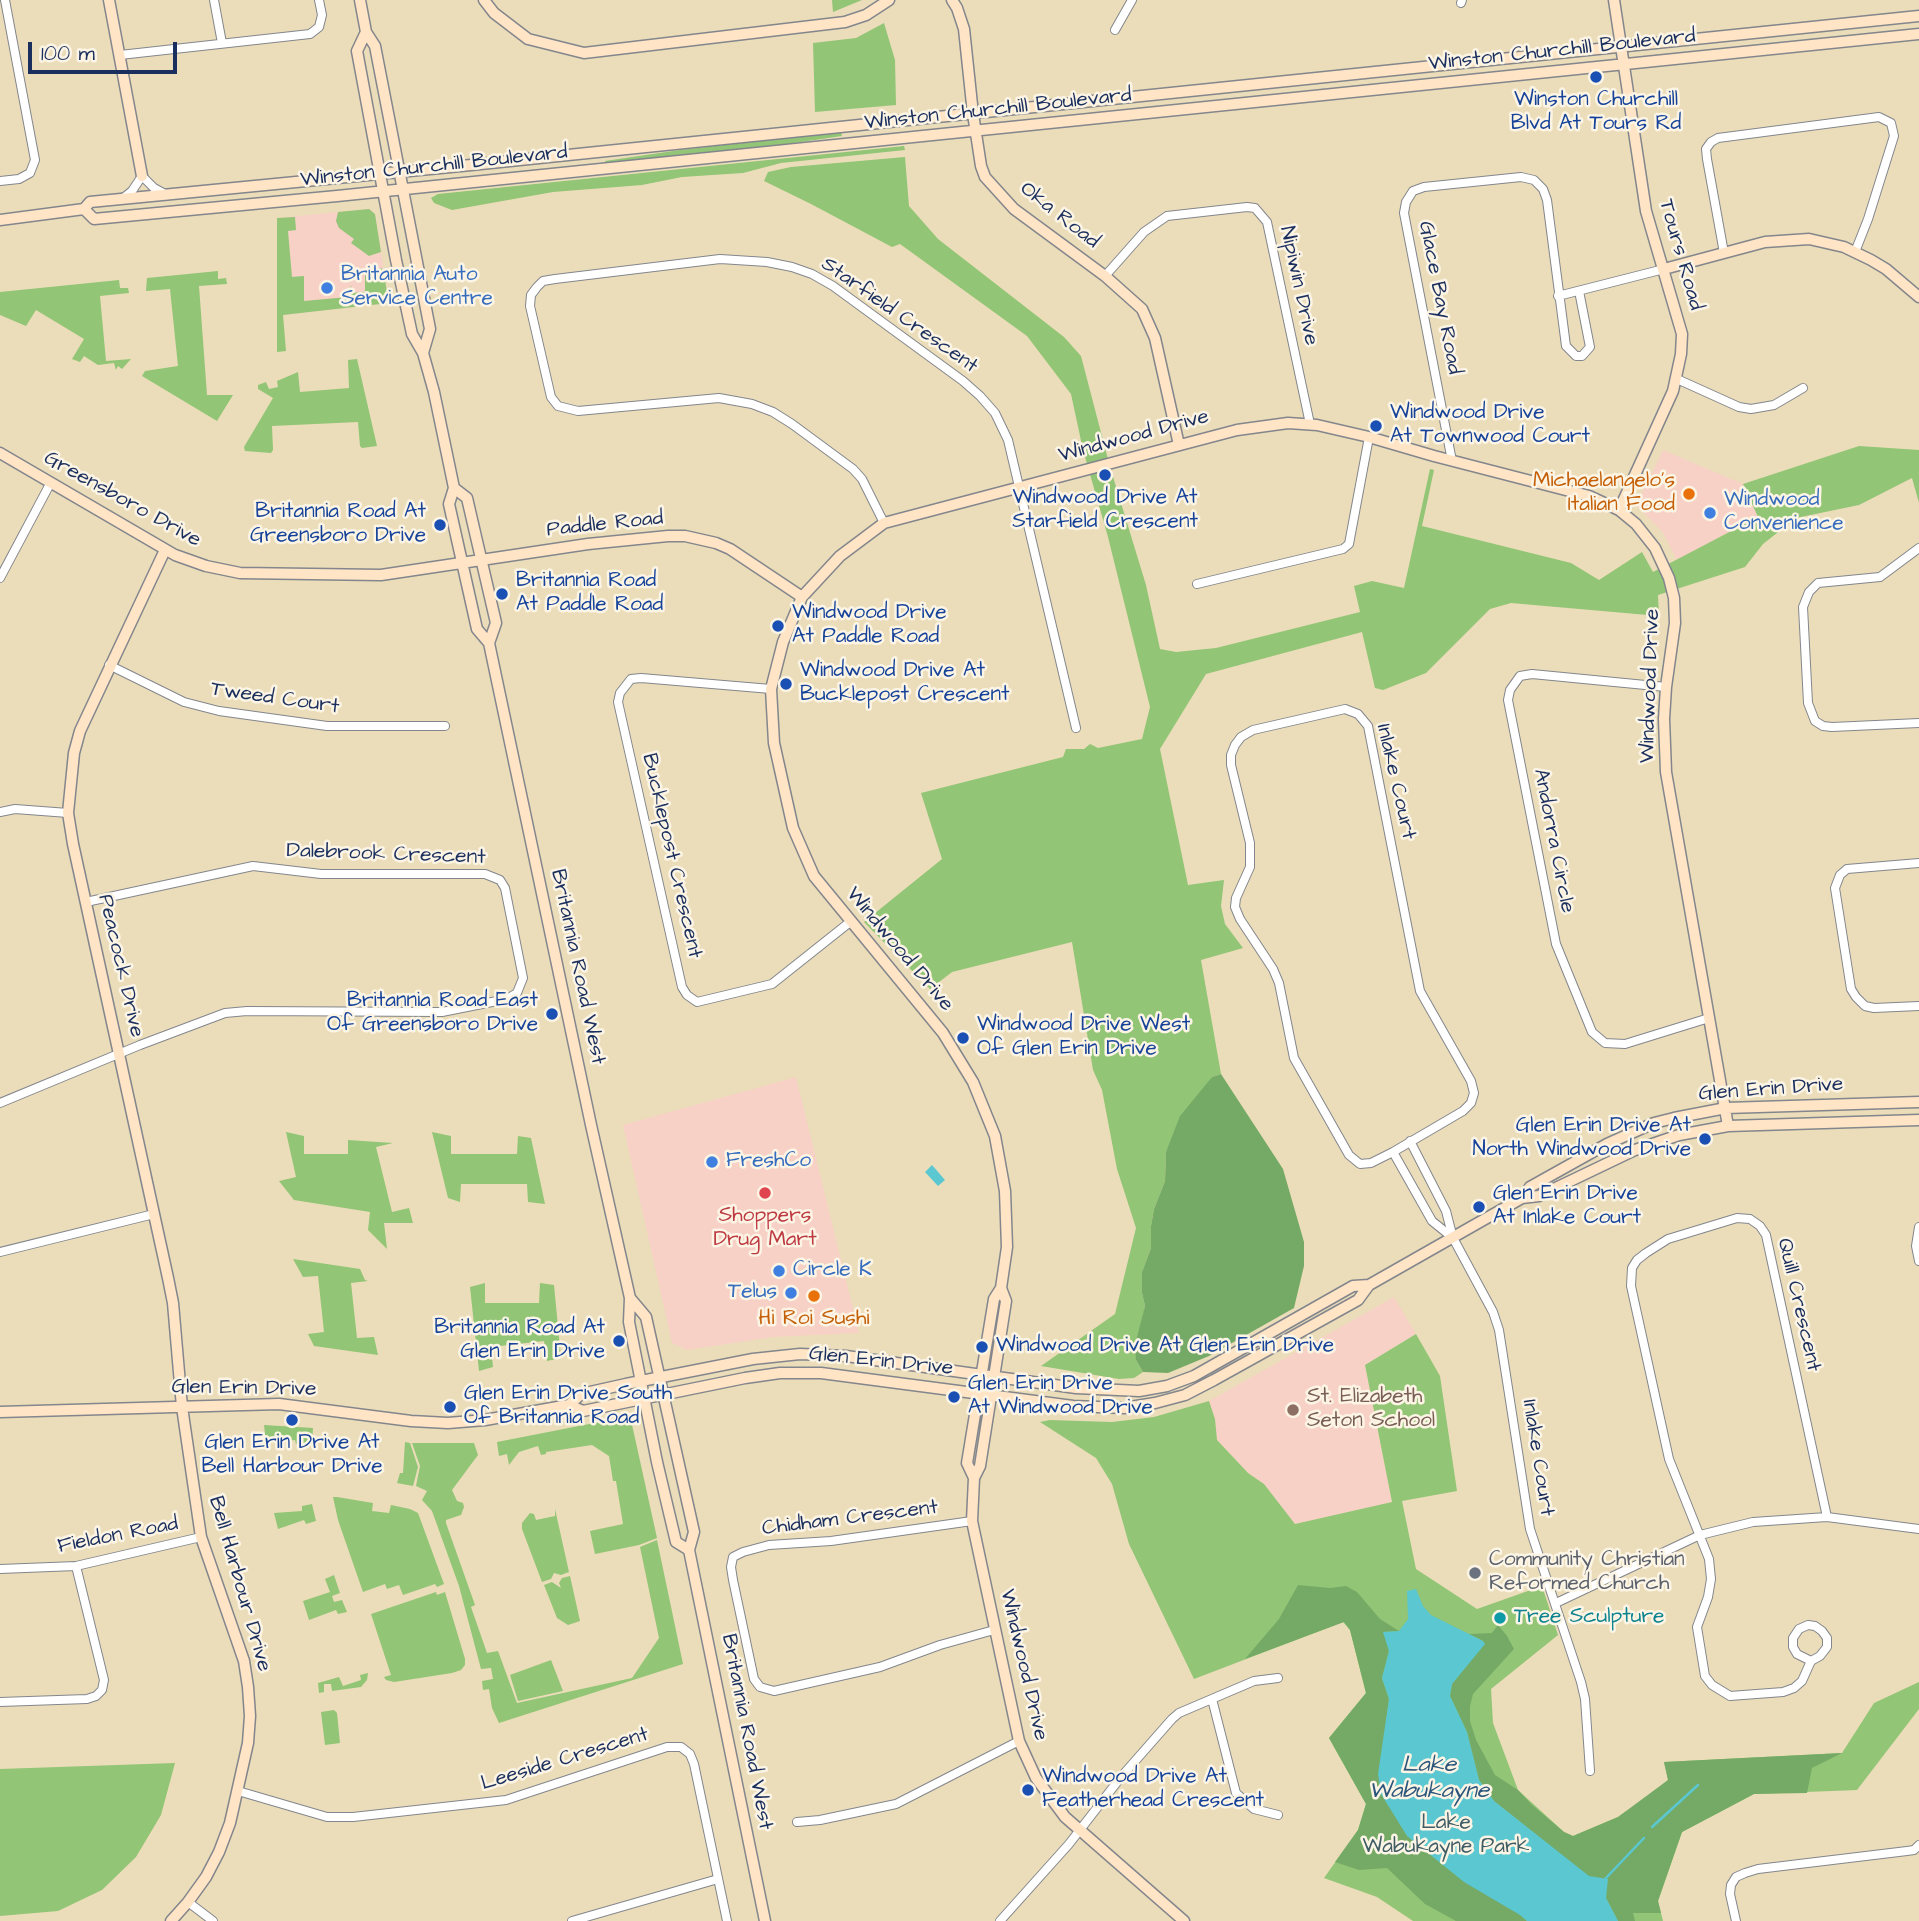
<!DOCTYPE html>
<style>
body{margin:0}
#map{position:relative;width:1919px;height:1921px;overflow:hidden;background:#ebddba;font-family:"Architects Daughter",sans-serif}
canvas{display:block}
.scale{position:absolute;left:28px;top:42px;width:149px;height:32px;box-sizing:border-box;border:4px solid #1b2f5e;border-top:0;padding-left:9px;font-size:21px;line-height:24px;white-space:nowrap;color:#1b2f5e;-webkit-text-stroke:5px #fcf5e5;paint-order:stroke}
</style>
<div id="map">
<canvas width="1919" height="1921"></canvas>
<div class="scale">100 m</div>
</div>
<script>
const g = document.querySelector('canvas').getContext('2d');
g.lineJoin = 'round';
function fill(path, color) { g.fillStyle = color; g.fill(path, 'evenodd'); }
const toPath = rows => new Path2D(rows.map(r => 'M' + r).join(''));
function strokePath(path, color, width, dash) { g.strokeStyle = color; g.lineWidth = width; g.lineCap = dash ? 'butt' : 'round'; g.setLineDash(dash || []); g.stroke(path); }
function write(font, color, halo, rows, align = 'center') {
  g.font = font + ' "Architects Daughter",sans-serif'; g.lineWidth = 5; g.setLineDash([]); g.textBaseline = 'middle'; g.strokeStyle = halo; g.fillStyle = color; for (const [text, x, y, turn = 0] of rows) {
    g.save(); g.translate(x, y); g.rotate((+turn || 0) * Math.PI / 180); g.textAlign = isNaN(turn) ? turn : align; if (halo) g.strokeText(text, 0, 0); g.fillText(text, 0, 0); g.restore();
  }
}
const built = toPath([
 [369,209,375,214,389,303,282,315,277,218],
 [1663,450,1743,484,1758,517,1677,560,1663,533,1636,505],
 [796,1077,859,1333,773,1337,687,1350,672,1343,623,1125],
 [1394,1297,1416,1334,1365,1365,1392,1502,1295,1524,1264,1484,1248,1473,1217,1440,1215,1419,1209,1401]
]);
const green = toPath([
 [832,0,862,0,833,12],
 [884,23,895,60,896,105,815,112,813,43,856,38],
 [841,132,842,136,767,147,605,164,605,161,680,150],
 [904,146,905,150,781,163,743,173,682,177,642,185,553,192,452,210,434,203,431,198,438,194],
 [905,157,909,206,938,239,1064,337,1081,356,1110,467,1146,585,1160,649,1176,652,1216,648,1360,612,1354,586,1372,581,1404,588,1430,469,1434,470,1422,526,1571,563,1599,580,1642,552,1653,572,1758,517,1743,484,1859,446,1919,450,1919,503,1912,478,1859,505,1796,518,1763,544,1745,567,1658,595,1659,616,1511,603,1490,609,1426,673,1383,690,1375,688,1362,632,1206,674,1160,749,1188,885,1224,880,1221,906,1225,924,1243,948,1201,960,1221,1074,1212,1077,1166,1152,1165,1181,1154,1209,1151,1226,1151,1248,1142,1272,1142,1293,1145,1306,1136,1360,1143,1372,1134,1378,1119,1379,1041,1366,1115,1314,1136,1228,1117,1169,1102,1090,1093,1070,1072,942,952,972,930,989,864,922,942,859,921,793,1063,757,1066,749,1084,749,1090,744,1098,748,1142,739,1150,707,1108,537,1083,450,1071,394,1027,336,900,244,892,247,811,204,764,181,768,172,791,167],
 [369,209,375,214,381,252,369,256,351,243,354,239,339,228,336,221,338,212],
 [295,217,296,230,288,231,292,277,304,276,304,301,348,297,351,285,352,293,365,292,365,273,380,268,383,269,389,303,283,315,286,351,277,352,277,218],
 [218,271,218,279,226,278,227,284,199,286,207,395,233,395,217,421,142,376,145,371,178,366,170,289,146,291,147,278],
 [119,280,120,288,128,288,129,293,100,296,106,361,131,359,122,369,118,366,116,370,114,363,98,365,84,356,80,362,72,359,84,339,36,310,26,326,0,315,0,292],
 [357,359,377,446,362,448,360,446,358,422,272,426,273,450,271,453,245,451,244,447,273,398,258,389,258,385,266,382,269,389,278,387,277,381,298,372,300,392,349,388,348,360],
 [286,1132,304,1136,304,1154,348,1154,348,1140,393,1143,376,1147,392,1212,409,1208,413,1223,384,1223,387,1249,368,1230,370,1212,294,1200,279,1181,296,1177],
 [432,1132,451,1136,451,1154,517,1154,518,1136,531,1138,545,1204,528,1202,527,1184,461,1184,460,1202,448,1198],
 [293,1259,360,1269,365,1280,368,1281,351,1283,357,1338,374,1337,378,1355,314,1346,308,1334,324,1332,318,1276,303,1277],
 [485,1283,485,1303,539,1303,540,1283,554,1285,561,1358,547,1361,544,1341,491,1347,493,1367,479,1371,470,1287],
 [1416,1334,1440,1376,1457,1491,1402,1501,1416,1569,1477,1609,1542,1586,1558,1635,1491,1689,1493,1723,1518,1790,1564,1832,1573,1836,1618,1817,1651,1794,1668,1780,1664,1762,1842,1753,1874,1703,1919,1682,1919,1709,1857,1790,1754,1794,1682,1832,1658,1901,1663,1921,1413,1921,1377,1897,1324,1878,1358,1830,1366,1804,1329,1738,1366,1693,1350,1630,1343,1622,1194,1679,1129,1544,1112,1484,1096,1458,1040,1422,1050,1420,1112,1422,1154,1417,1209,1401,1215,1419,1217,1440,1248,1473,1264,1484,1295,1524,1392,1502,1365,1365],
 [625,1417,631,1420,657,1538,639,1545,595,1554,590,1531,623,1524,616,1481,613,1481,609,1456,592,1445,546,1452,546,1454,541,1455,538,1446,519,1452,509,1465,507,1454,499,1456,497,1442],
 [264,1425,313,1428,312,1443,296,1444,295,1440,266,1443],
 [405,1442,410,1443,418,1467,413,1486,397,1483,400,1473,403,1473],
 [412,1443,474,1443,478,1455,452,1490,457,1501,463,1503,464,1507,461,1515,446,1520,446,1523,475,1605,471,1607,487,1653,498,1651,517,1703,632,1678,659,1638,640,1547,657,1540,683,1664,499,1723,492,1708,489,1689,483,1690,482,1681,493,1679,491,1668,481,1669,459,1586,432,1511,422,1500,427,1491,416,1486,420,1466],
 [337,1497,373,1503,372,1511,389,1513,391,1505,410,1509,418,1513,444,1584,437,1587,435,1584,403,1595,399,1585,387,1589,385,1584,363,1592,338,1520,333,1497],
 [312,1504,316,1521,306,1524,304,1520,278,1529,274,1513,302,1511,302,1506],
 [555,1509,569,1572,561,1575,554,1573,551,1579,542,1582,522,1529,522,1523,530,1513,534,1514,536,1520,555,1516],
 [334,1575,340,1593,332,1596,334,1602,342,1600,347,1612,338,1614,336,1610,309,1620,303,1601,330,1592,325,1579],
 [570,1576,580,1621,568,1625,557,1618,544,1585,552,1582,561,1588,559,1583,562,1578],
 [436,1592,437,1595,445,1592,465,1659,465,1665,461,1670,452,1673,394,1682,386,1680,384,1677,391,1675,371,1614],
 [551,1660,563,1691,518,1701,510,1675],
 [368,1673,367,1680,361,1687,332,1691,331,1684,324,1684,324,1692,319,1693,318,1683,339,1677,343,1686,361,1680,360,1675],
 [334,1710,337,1713,340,1743,325,1745,321,1712],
 [175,1763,161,1815,136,1857,102,1890,58,1911,0,1916,0,1769]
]);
const forest = toPath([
 [1221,1074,1283,1169,1304,1242,1304,1266,1294,1308,1209,1356,1168,1373,1143,1372,1136,1360,1135,1345,1145,1306,1142,1293,1142,1272,1151,1248,1151,1226,1154,1209,1165,1181,1166,1152,1180,1116,1212,1077],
 [1298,1585,1330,1588,1346,1586,1357,1592,1380,1619,1399,1631,1384,1632,1389,1651,1382,1678,1389,1699,1379,1774,1527,1921,1456,1921,1425,1904,1387,1868,1359,1870,1335,1862,1358,1830,1366,1804,1329,1738,1366,1693,1350,1630,1344,1622,1245,1659,1279,1619],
 [1498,1625,1507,1636,1514,1649,1473,1694,1470,1706,1470,1721,1476,1740,1495,1775,1518,1790,1531,1804,1564,1832,1573,1836,1618,1817,1668,1780,1664,1762,1842,1753,1812,1768,1807,1793,1754,1794,1682,1832,1658,1901,1661,1913,1633,1913,1635,1921,1618,1921,1606,1898,1589,1877,1494,1801,1479,1780,1467,1732,1450,1696,1452,1684,1484,1644,1483,1641,1469,1634,1492,1633]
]);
const water = toPath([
 [932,1165,945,1180,938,1186,925,1172],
 [1416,1589,1423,1606,1431,1615,1483,1641,1485,1644,1452,1684,1450,1696,1467,1732,1479,1780,1494,1801,1589,1876,1608,1879,1606,1898,1618,1921,1527,1921,1520,1915,1464,1882,1407,1836,1381,1794,1378,1774,1389,1699,1382,1678,1389,1651,1383,1632,1399,1631,1408,1619,1407,1591]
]);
const stream = toPath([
 [1652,1827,1698,1785],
 [1605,1879,1644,1838]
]);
const street = toPath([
 [214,0,222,43],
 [1461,3,1462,0],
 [1115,30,1132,0],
 [120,55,310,34,319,27,322,15,319,0],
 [0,181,19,179,30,173,35,160,5,0],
 [122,199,132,191,142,176,154,188,167,195],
 [1724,253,1707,159,1706,149,1711,142,1718,138,1879,117,1891,123,1894,136,1868,219,1855,252],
 [1105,276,1144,232,1167,216,1247,207,1255,208,1267,222,1310,424],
 [1558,296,1664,269],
 [1677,379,1739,407,1751,409,1774,405,1803,388],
 [1452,461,1404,213,1406,202,1413,191,1424,187,1521,177,1534,180,1543,189,1547,200,1566,346,1576,356,1582,356,1590,347,1579,291],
 [884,523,862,479,853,469,792,424,773,412,752,404,719,398,578,411,558,406,551,397,530,306,531,295,537,287,543,281,555,279,720,259,767,262,792,267,812,274,833,286,963,381,980,396,995,413,1008,440,1076,728],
 [1919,548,1880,577,1818,583,1809,592,1803,607,1808,703,1815,721,1823,726,1832,727,1919,723],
 [0,578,50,484],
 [1197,584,1343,549,1349,544,1369,437],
 [109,665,184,702,219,711,327,726,445,726],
 [1666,687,1532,674,1520,676,1510,690,1508,700,1556,944,1592,1032,1605,1043,1625,1044,1709,1018],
 [771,689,641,678,631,679,620,693,618,702,682,987,687,995,697,1002,772,984,850,922],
 [1345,709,1358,714,1368,726,1420,991,1471,1081,1474,1093,1471,1103,1463,1111,1393,1152,1371,1163,1360,1164,1349,1155,1294,1058,1279,983,1273,969,1240,919,1235,907,1236,898,1250,867,1250,843,1231,765,1231,755,1235,745,1241,737,1253,730,1345,709],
 [0,812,15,809,68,813],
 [1919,863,1847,869,1840,875,1835,888,1851,989,1856,997,1865,1006,1874,1008,1919,1006],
 [0,1103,140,1045,225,1013,247,1011,442,1012,507,999,517,993,523,978,505,888,500,880,485,874,321,874,253,866,86,902],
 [1410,1141,1446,1211,1453,1238,1493,1312,1499,1330,1530,1529,1581,1682,1585,1699,1590,1771],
 [1393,1152,1432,1221,1453,1238],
 [1919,1227,1916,1246,1919,1261],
 [0,1252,154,1214],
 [972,1521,831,1541,769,1545,743,1552,733,1557,731,1567,733,1580,754,1679,760,1687,774,1691,880,1667,940,1645,994,1630],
 [0,1569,76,1566,201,1537],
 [1556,1603,1700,1535,1753,1522,1827,1517,1919,1529],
 [1811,1661,1797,1654,1793,1647,1793,1638,1799,1629,1808,1625,1815,1626,1822,1631,1827,1638,1827,1647,1820,1656,1811,1661,1802,1681,1794,1688,1783,1692,1730,1696,1712,1685,1705,1676,1697,1627,1708,1597,1711,1579,1709,1559,1669,1459,1631,1286,1632,1268,1637,1260,1646,1253,1668,1239,1737,1218,1750,1219,1760,1226,1766,1235,1827,1517],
 [1212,1699,1236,1793,1254,1809,1278,1815],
 [0,1702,87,1699,96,1696,102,1690,104,1680,76,1566],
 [238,1791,327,1817,353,1817,506,1800,667,1747,681,1747,690,1754,694,1764,727,1921],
 [797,1822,820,1820,896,1804,1019,1741],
 [188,1902,213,1921],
 [572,1921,718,1879],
 [1000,1921,1069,1844,1121,1777,1172,1719,1179,1713,1254,1681,1278,1678],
 [1736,1921,1730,1894,1731,1885,1736,1877,1745,1873,1758,1869,1907,1851,1914,1850,1919,1845]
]);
const secondary = toPath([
 [109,0,142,176],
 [360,0,366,32,375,46,430,329,423,353],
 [484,0,494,13,528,39,584,53,845,22,866,15,889,0],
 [952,0,957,8,964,29,973,114,981,166,985,177,1014,209,1105,276,1142,309,1155,338,1179,445],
 [1614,0,1646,211,1682,334,1681,354,1673,391,1619,510],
 [366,32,357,51,396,260,412,334,423,353,434,392,454,488,449,504,477,629,489,643,591,1125,630,1298,629,1322,657,1462,676,1542,689,1550],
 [84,209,94,219,337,196,1919,34],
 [0,220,84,209,90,202,471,165,1919,16],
 [1664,269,1765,242,1809,239,1844,247,1871,260,1886,269,1919,297],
 [0,453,175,555,206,566,240,573,381,575,588,544,668,536,685,536,716,543,730,549,802,597],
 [454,488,467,498,496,623,489,643],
 [165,550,80,731,74,753,68,813,73,844,168,1278,173,1303,182,1407,201,1537,244,1661,248,1687,250,1716,248,1743,230,1823,219,1852,206,1877,188,1902,171,1921],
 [1522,1198,1530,1187,1607,1144,1654,1123,1674,1118,1726,1108,1919,1102],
 [1001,1288,1006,1301,980,1466,974,1478,972,1521,1019,1741,1036,1778,1065,1817,1184,1921],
 [630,1298,646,1317,694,1532,689,1550,765,1921],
 [569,1405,583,1411,745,1378,780,1373,821,1373,1073,1406,1124,1408,1155,1403,1185,1395,1214,1380,1358,1300,1369,1285,1522,1198,1539,1196,1635,1150,1679,1135,1728,1126,1919,1120],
 [0,1412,279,1404,411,1421,448,1423,485,1420,569,1405,581,1394,626,1384,753,1359,800,1354,846,1356,1076,1388,1139,1391,1167,1386,1194,1376,1353,1286,1369,1285],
 [974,1478,967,1463,994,1299,1001,1288,1007,1247,1005,1191,995,1136,973,1082,943,1033,814,876,793,828,774,743,771,689,783,642,802,597,840,556,884,523,1237,430,1288,423,1317,425,1369,437,1434,456,1589,496,1619,510,1636,524,1655,548,1669,578,1674,598,1675,623,1666,687,1664,719,1666,772,1728,1126]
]);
const markers = [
 [1596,77,7,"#1a4fb4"],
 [327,288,7,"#3f7fe0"],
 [1376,426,7,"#1a4fb4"],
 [1105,475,7,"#1a4fb4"],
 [1689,494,7,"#e8710a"],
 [1710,513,7,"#3f7fe0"],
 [440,525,7,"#1a4fb4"],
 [502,594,7,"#1a4fb4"],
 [778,626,7,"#1a4fb4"],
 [786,684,7,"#1a4fb4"],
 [552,1014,7,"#1a4fb4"],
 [963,1038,7,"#1a4fb4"],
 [1705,1139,7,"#1a4fb4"],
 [712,1162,7,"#3f7fe0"],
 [765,1193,7,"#e0444e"],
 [1479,1207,7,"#1a4fb4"],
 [779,1271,7,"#3f7fe0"],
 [791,1293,7,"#3f7fe0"],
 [814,1296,7,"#e8710a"],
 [619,1341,7,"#1a4fb4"],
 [982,1347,7,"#1a4fb4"],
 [954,1397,7,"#1a4fb4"],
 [450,1407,7,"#1a4fb4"],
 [1293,1410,7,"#8d6e63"],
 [292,1420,7,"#1a4fb4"],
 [1475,1573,7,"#6b7280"],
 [1500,1618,7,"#0f9aa8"],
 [1028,1790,7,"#1a4fb4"]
];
const streetNames = [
 ["Winston Churchill Boulevard",1562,51,-6],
 ["Winston Churchill Boulevard",998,110,-6],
 ["Winston Churchill Boulevard",434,167,-6],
 ["Oka Road",1059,216,38],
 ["Tours Road",1680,255,74],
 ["Nipiwin Drive",1298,286,78],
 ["Glace Bay Road",1439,298,79],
 ["Starfield Crescent",899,316,35],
 ["Windwood Drive",1134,437,-15],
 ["Greensboro Drive",122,500,29],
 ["Paddle Road",605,525,-6],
 ["Windwood Drive",1651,686,-88],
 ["Tweed Court",275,699,8],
 ["Inlake Court",1395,782,77],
 ["Andorra Circle",1553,841,79],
 ["Dalebrook Crescent",386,855,2],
 ["Bucklepost Crescent",671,856,77],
 ["Windwood Drive",899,950,50],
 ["Peacock Drive",120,966,77],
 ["Britannia Road West",577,967,78],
 ["Glen Erin Drive",1771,1090,-4],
 ["Quill Crescent",1798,1305,77],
 ["Glen Erin Drive",881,1362,6],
 ["Glen Erin Drive",244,1389,1],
 ["Inlake Court",1537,1458,81],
 ["Chidham Crescent",850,1519,-7],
 ["Fieldon Road",118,1536,-11],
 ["Bell Harbour Drive",239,1584,74],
 ["Windwood Drive",1023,1665,77],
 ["Britannia Road West",746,1732,79],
 ["Leeside Crescent",565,1760,-17]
];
const transitNames = [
 ["Winston Churchill",1596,101,"center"],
 ["Blvd At Tours Rd",1596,125,"center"],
 ["Windwood Drive",1390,414],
 ["At Townwood Court",1390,438],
 ["Windwood Drive At",1105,499,"center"],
 ["Starfield Crescent",1105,523,"center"],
 ["Britannia Road At",426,513,"right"],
 ["Greensboro Drive",426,537,"right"],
 ["Britannia Road",516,582],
 ["At Paddle Road",516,606],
 ["Windwood Drive",792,614],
 ["At Paddle Road",792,638],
 ["Windwood Drive At",800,672],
 ["Bucklepost Crescent",800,696],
 ["Britannia Road East",538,1002,"right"],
 ["Of Greensboro Drive",538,1026,"right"],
 ["Windwood Drive West",977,1026],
 ["Of Glen Erin Drive",977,1050],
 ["Glen Erin Drive At",1691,1127,"right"],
 ["North Windwood Drive",1691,1151,"right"],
 ["Glen Erin Drive",1493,1195],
 ["At Inlake Court",1493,1219],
 ["Britannia Road At",605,1329,"right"],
 ["Glen Erin Drive",605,1353,"right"],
 ["Windwood Drive At Glen Erin Drive",996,1347],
 ["Glen Erin Drive",968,1385],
 ["At Windwood Drive",968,1409],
 ["Glen Erin Drive South",464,1395],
 ["Of Britannia Road",464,1419],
 ["Glen Erin Drive At",292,1444,"center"],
 ["Bell Harbour Drive",292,1468,"center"],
 ["Windwood Drive At",1042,1778],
 ["Featherhead Crescent",1042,1802]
];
const shopNames = [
 ["Britannia Auto",341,276],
 ["Service Centre",341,300],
 ["Windwood",1724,501],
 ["Convenience",1724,525],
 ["FreshCo",726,1162],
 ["Circle K",793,1271],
 ["Telus",777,1293,"right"]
];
const foodNames = [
 ["Michaelangelo's",1675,482],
 ["Italian Food",1675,506],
 ["Hi Roi Sushi",814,1320,"center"]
];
const healthNames = [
 ["Shoppers",765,1217],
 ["Drug Mart",765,1241]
];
const educationNames = [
 ["St. Elizabeth",1307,1398],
 ["Seton School",1307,1422]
];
const worshipNames = [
 ["Community Christian",1489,1561],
 ["Reformed Church",1489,1585]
];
const cultureNames = [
 ["Tree Sculpture",1514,1618]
];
const parkNames = [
 ["Lake",1446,1824],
 ["Wabukayne Park",1446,1848]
];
const waterNames = [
 ["Lake",1429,1766],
 ["Wabukayne",1429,1792]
];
fill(built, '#f7d1c6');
fill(green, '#92c575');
fill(forest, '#75aa66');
fill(water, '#5ac7d1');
strokePath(stream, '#5ac7d1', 2.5);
strokePath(street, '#83868c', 10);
strokePath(secondary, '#83868c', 13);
strokePath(street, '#fff', 8);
strokePath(secondary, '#ffe4c6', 10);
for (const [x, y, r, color] of markers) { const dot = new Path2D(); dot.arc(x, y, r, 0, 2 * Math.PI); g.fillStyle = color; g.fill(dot); strokePath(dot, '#fcf5e5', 2.5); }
write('21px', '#1b2f5e', '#fcf5e5', streetNames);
write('21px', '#164399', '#fcf5e5', transitNames, 'left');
write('21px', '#366cbe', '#fcf5e5', shopNames, 'left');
write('21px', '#c56008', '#fcf5e5', foodNames, 'right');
write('21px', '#be3a42', '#fcf5e5', healthNames);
write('21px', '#785e54', '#fcf5e5', educationNames, 'left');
write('21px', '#5b616d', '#fcf5e5', worshipNames, 'left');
write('21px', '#0d838f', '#fcf5e5', cultureNames, 'left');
write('21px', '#3f5c65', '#fcf5e5', parkNames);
write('italic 23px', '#2b557b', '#fcf5e5', waterNames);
</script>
